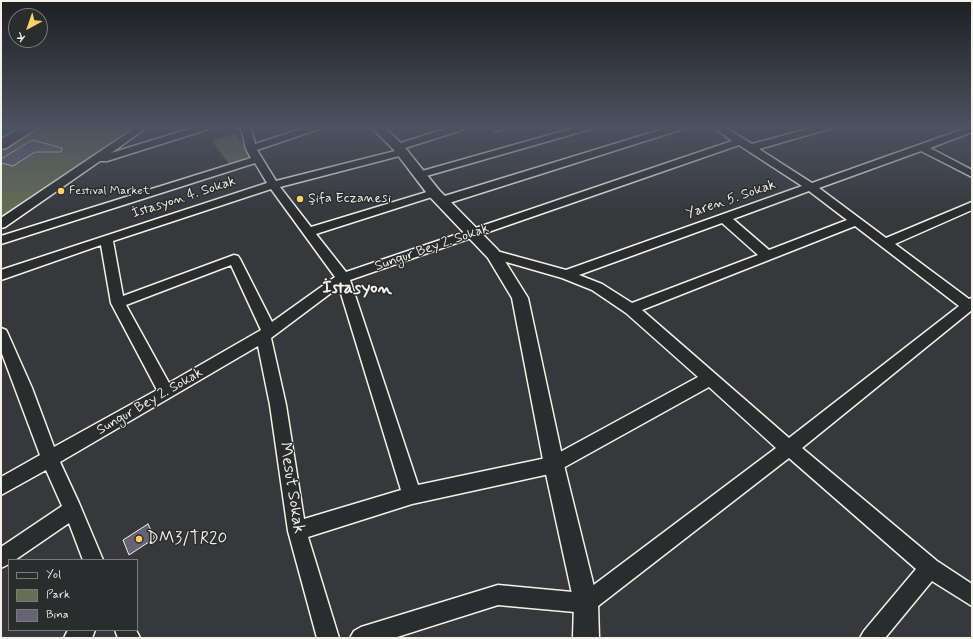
<!DOCTYPE html>
<meta charset="utf-8">
<style>
body{margin:0}
#map{position:relative;width:973px;height:639px;overflow:hidden;background:#36383c;font-family:Mynerve,sans-serif}
canvas{display:block}
.frame{position:absolute;inset:0;border:2px solid #f4f1e8;pointer-events:none}
.legend{position:absolute;left:8px;top:559px;width:130px;height:72px;box-sizing:border-box;background:#2a2d2e;border:1px solid #7b7b78;margin:0;padding:5px 7px;list-style:none;font-size:12px;color:#f4f1e8}
.legend li{display:flex;align-items:center;gap:8px;height:20px}
.legend b{width:20px;border:1px solid #7b7b78}
.north{position:absolute;left:8px;top:8px;width:40px;height:40px;box-sizing:border-box;background:#2a2d2e;border:1px solid #7b7b78;border-radius:50%;rotate:220deg;font-size:11px;font-weight:700;line-height:16px;text-align:center;color:#f4f1e8}
.north::after{content:'';display:block;margin:auto;width:14px;height:18px;background:#ffd166;clip-path:polygon(50% 0,100% 100%,50% 72%,0 100%)}
</style>
<div id="map">
<canvas width="973" height="639"></canvas>
<div class="frame"></div>
<ul class="legend">
<li><b style="height:5px;background:#2a2d2e"></b>Yol</li>
<li><b style="height:11px;background:#666e54"></b>Park</li>
<li><b style="height:11px;background:#676375"></b>Bina</li>
</ul>
<div class="north">K</div>
</div>
<script>
const g = document.querySelector('canvas').getContext('2d');
g.lineJoin = 'round';
function fill(path, color) { g.fillStyle = color; g.fill(path, 'evenodd'); }
const toPath = rows => new Path2D(rows.map(r => 'M' + r).join(''));
function strokePath(path, color, width, dash) { g.strokeStyle = color; g.lineWidth = width; g.lineCap = dash ? 'butt' : 'round'; g.setLineDash(dash || []); g.stroke(path); }
function write(font, color, halo, rows, align = 'center') {
  g.font = font + ' Mynerve,sans-serif'; g.lineWidth = 3; g.setLineDash([]); g.textBaseline = 'middle'; g.strokeStyle = halo; g.fillStyle = color; for (const [text, x, y, turn = 0] of rows) {
    g.save(); g.translate(x, y); g.rotate((+turn || 0) * Math.PI / 180); g.textAlign = isNaN(turn) ? turn : align; if (halo) g.strokeText(text, 0, 0); g.fillText(text, 0, 0); g.restore();
  }
}
const green = toPath([
 [41,126,137,126,1,218,1,149],
 [235,133,252,157,229,164,212,141]
]);
const building = toPath([
 [32,140,62,148,61,152,35,152,13,166,1,163,1,159,32,140],
 [148,524,155,538,129,555,123,540,148,524]
]);
const minor = toPath([
 [138,126,149,126,111,153,199,126,214,126,212,128,107,161,100,161,5,227,1,228,1,218,138,126],
 [238,126,248,126,252,132,255,144,310,126,324,126,322,128,257,150,276,181,403,149,407,150,408,152,407,154,280,187,311,227,430,191,438,191,440,193,438,195,316,234,346,272,732,141,712,126,723,126,752,144,819,126,834,126,832,128,759,149,812,183,972,126,972,132,930,148,972,170,972,177,921,151,819,188,886,238,972,202,972,210,895,244,969,299,972,298,972,310,802,448,937,561,972,584,972,606,932,581,885,638,860,638,864,631,916,569,789,458,593,610,586,613,498,605,394,638,350,638,354,631,361,627,498,585,583,593,776,448,709,387,554,473,412,504,308,537,339,638,317,638,288,531,270,405,258,346,60,462,79,503,103,560,83,560,69,523,15,560,9,560,9,564,1,568,1,547,62,506,46,470,1,495,1,477,40,455,1,351,1,328,6,330,8,334,32,388,54,447,157,390,111,303,101,245,1,280,1,270,267,183,255,163,1,244,1,236,251,158,246,149,242,132,238,126],
 [739,145,802,186,566,270,493,250,489,251,487,254,489,257,562,278,592,290,626,313,698,377,551,457,418,485,350,280,739,145],
 [271,189,335,277,272,322,240,259,238,256,234,255,123,296,113,241,271,189],
 [809,191,847,220,769,250,733,219,809,191],
 [722,223,758,255,632,303,602,284,579,275,722,223],
 [855,226,959,306,789,438,642,310,855,226],
 [231,265,261,330,169,383,126,305,231,265],
 [339,287,401,490,304,519,286,405,271,338,339,287],
 [455,126,470,126,468,128,402,149,394,149,393,147,394,145,455,126],
 [488,126,509,126,507,128,496,131,488,126],
 [581,126,596,126,594,128,423,177,419,178,414,175,415,173,581,126],
 [673,126,688,126,686,128,446,204,442,205,436,201,438,198,673,126],
 [68,630,95,630,92,638,64,638,68,630],
 [115,630,136,630,140,638,118,638,115,630]
]);
const tertiary = toPath([
 [370,126,383,126,402,144,439,190,498,250,528,298,564,465,598,603,599,638,573,638,574,603,544,465,512,298,488,258,429,196,394,150,370,126]
]);
const secondary = toPath([
 [23,126,40,126,6,148,1,149,1,139,23,126]
]);
const markers = [
 [61,191,4,"#ffd166"],
 [300,199,4,"#ffd166"],
 [139,539,4,"#ffd166"]
];
const farPoinames = [
 ["Festival Market",69,191]
];
const streetNames = [
 ["İstasyon 4. Sokak",184,198,-18],
 ["Yaren 5. Sokak",731,200,-19],
 ["Sungur Bey 2. Sokak",432,248,-19],
 ["Sungur Bey 2. Sokak",150,402,-30]
];
const poiNames = [
 ["Şifa Eczanesi",308,199]
];
const nearStreetnames = [
 ["Mesut Sokak",291,488,81]
];
const nearPoinames = [
 ["DM3/TR20",147,539]
];
const districtNames = [
 ["İstasyon",357,289]
];
fill(green, '#666e54');
fill(building, '#676375');
strokePath(building, '#f4f1e8', 1);
strokePath(minor, '#f4f1e8', 3);
strokePath(tertiary, '#f4f1e8', 3);
strokePath(secondary, '#f4f1e8', 3);
fill(minor, '#2a2d2e');
fill(tertiary, '#2a2d2e');
fill(secondary, '#2a2d2e');
const sky = g.createLinearGradient(0, 0, 0, 215);
sky.addColorStop(0, '#1e1f21');
sky.addColorStop(0.59, '#4c5361');
sky.addColorStop(1, '#4c536100');
g.fillStyle = sky;
g.fillRect(0, 0, 973, 215);
for (const [x, y, r, color] of markers) { const dot = new Path2D(); dot.arc(x, y, r, 0, 2 * Math.PI); g.fillStyle = color; g.fill(dot); strokePath(dot, '#2a2d2e', 1.5); }
write('12px', '#f4f1e8', '#2a2d2e', farPoinames, 'left');
write('14px', '#f4f1e8', '#2a2d2e', streetNames);
write('14px', '#f4f1e8', '#2a2d2e', poiNames, 'left');
write('17px', '#f4f1e8', '#2a2d2e', nearStreetnames);
write('17px', '#f4f1e8', '#2a2d2e', nearPoinames, 'left');
write('bold 18px', '#f4f1e8', '#2a2d2e', districtNames);
</script>
